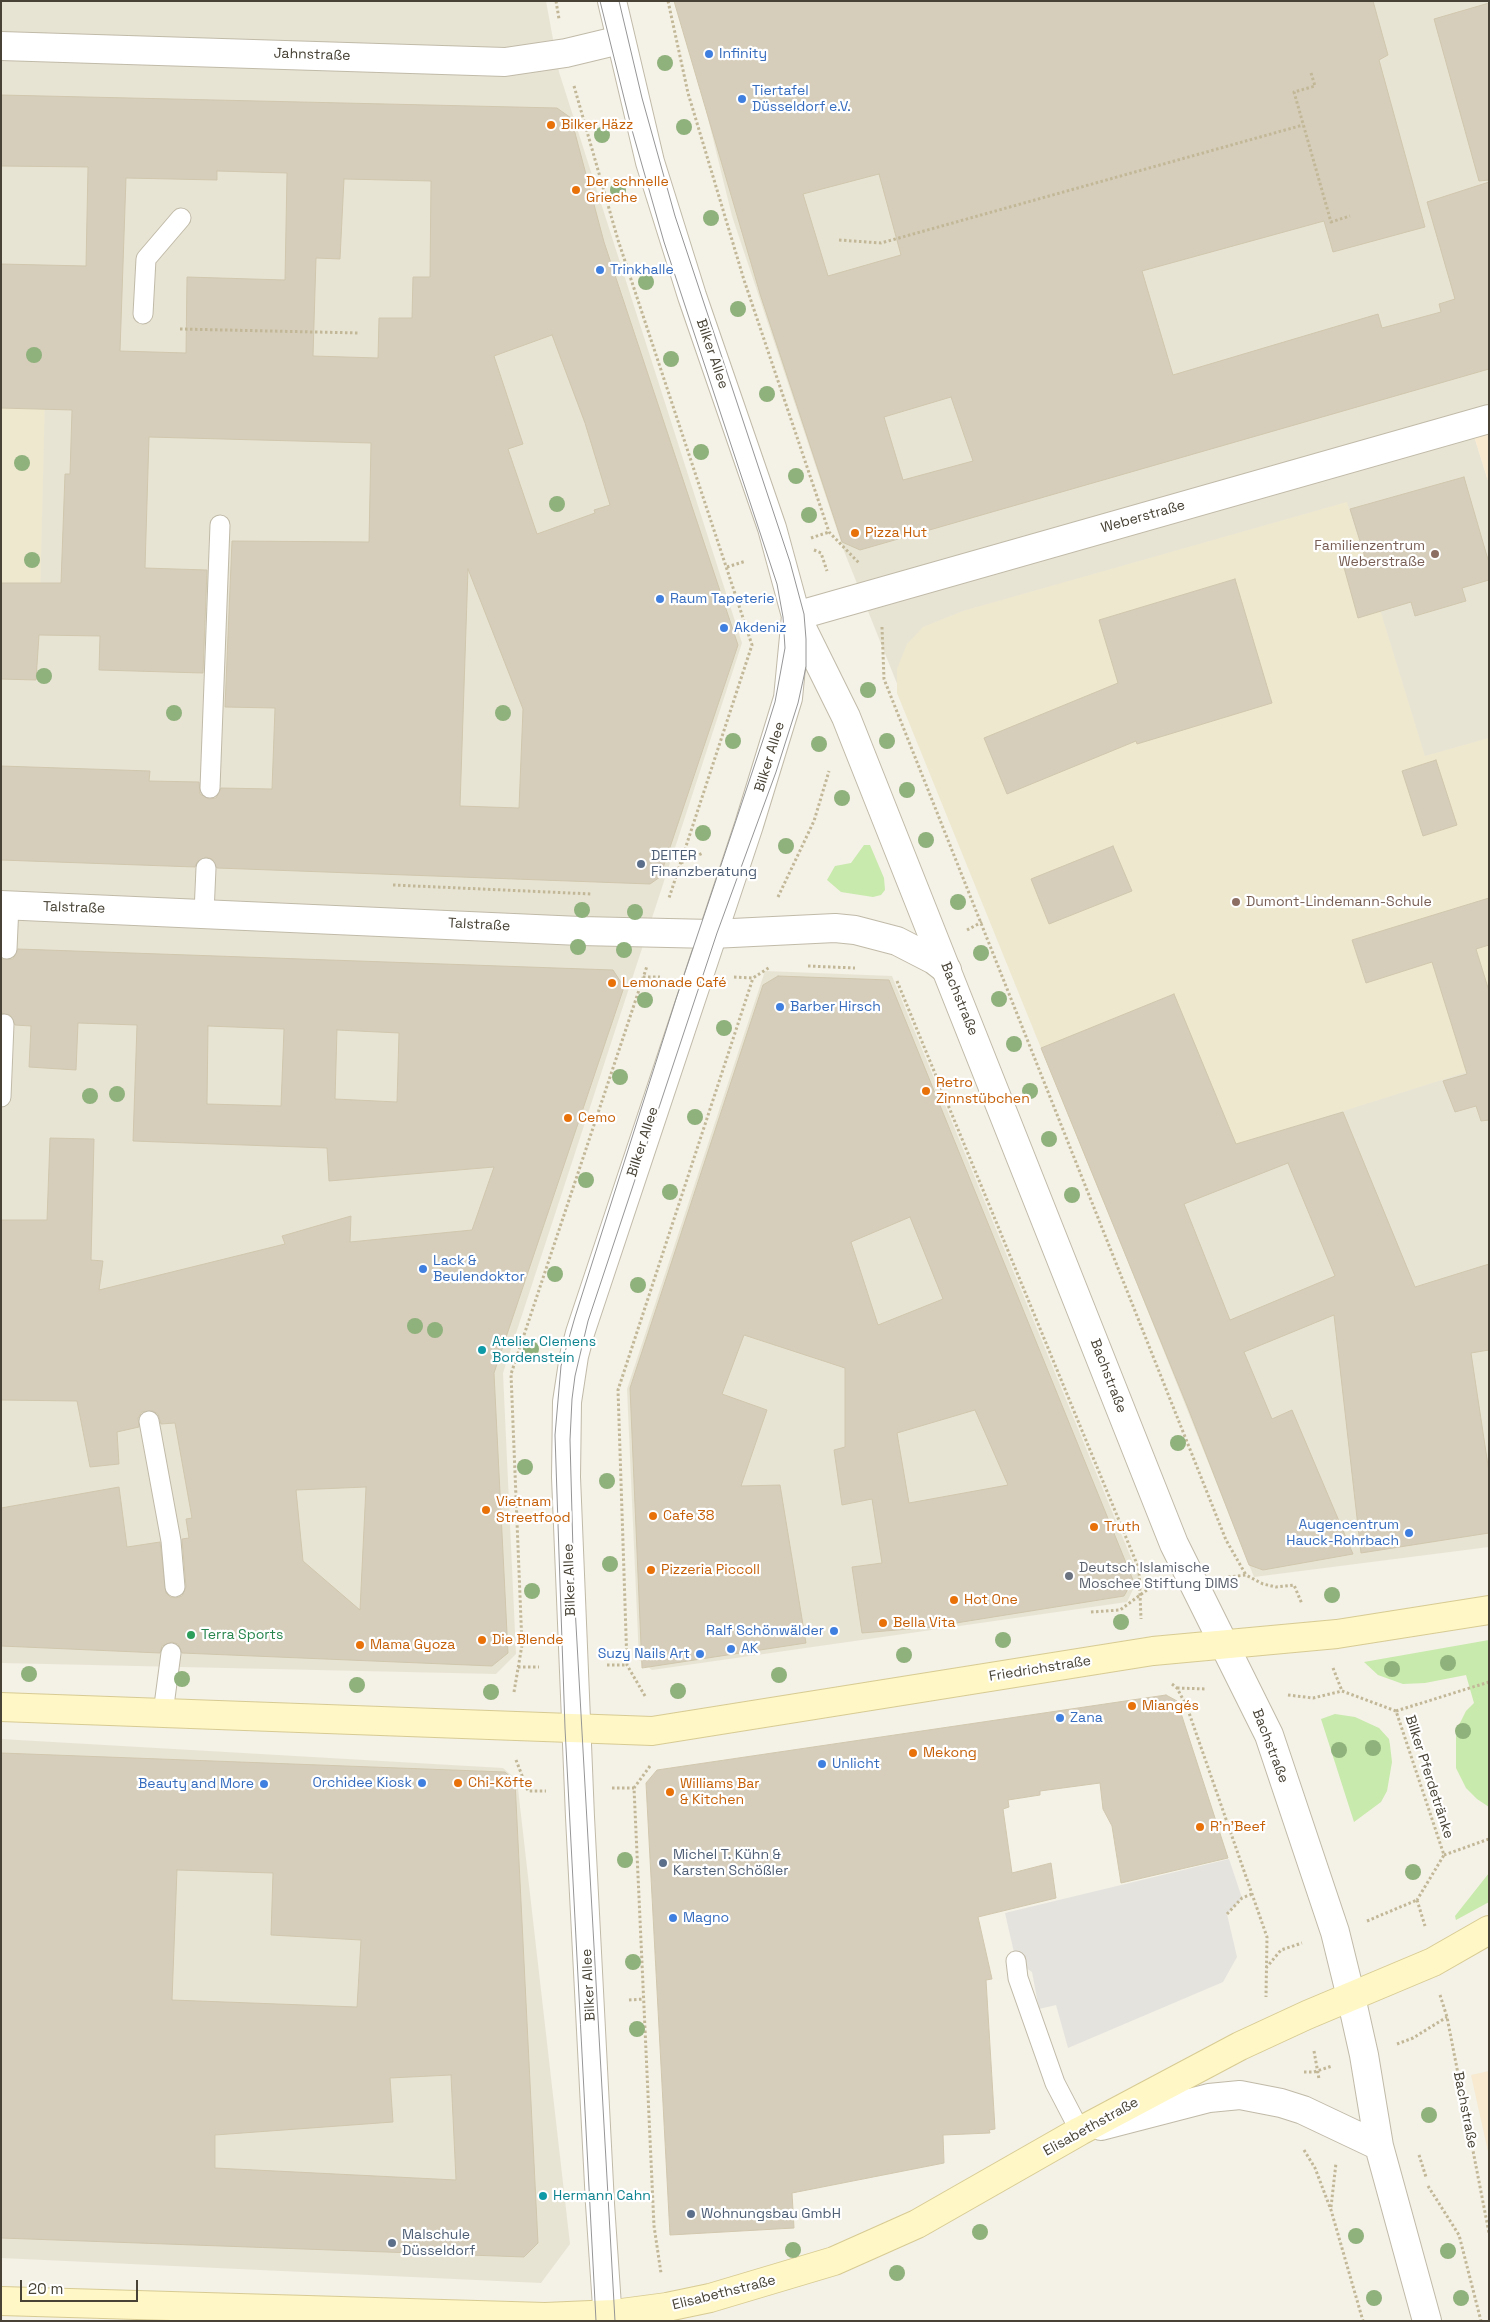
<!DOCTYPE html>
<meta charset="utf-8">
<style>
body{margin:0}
#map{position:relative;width:1490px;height:2322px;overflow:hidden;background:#f4f1e6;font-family:"Space Grotesk",sans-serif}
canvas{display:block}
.frame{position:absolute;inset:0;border:2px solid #474235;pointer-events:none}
.scale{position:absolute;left:20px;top:2280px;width:118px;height:22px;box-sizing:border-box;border:2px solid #474235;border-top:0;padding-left:6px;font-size:15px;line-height:18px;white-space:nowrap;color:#474235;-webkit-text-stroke:4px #fff;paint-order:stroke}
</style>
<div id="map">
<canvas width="1490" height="2322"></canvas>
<div class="frame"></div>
<div class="scale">20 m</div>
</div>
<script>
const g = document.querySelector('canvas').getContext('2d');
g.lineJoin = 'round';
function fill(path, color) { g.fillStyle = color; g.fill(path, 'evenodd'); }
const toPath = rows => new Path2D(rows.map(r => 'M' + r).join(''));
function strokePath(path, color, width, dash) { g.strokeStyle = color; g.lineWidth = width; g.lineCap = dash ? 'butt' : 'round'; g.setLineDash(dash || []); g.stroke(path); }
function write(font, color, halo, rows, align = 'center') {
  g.font = font + ' "Space Grotesk",sans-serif'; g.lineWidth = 4.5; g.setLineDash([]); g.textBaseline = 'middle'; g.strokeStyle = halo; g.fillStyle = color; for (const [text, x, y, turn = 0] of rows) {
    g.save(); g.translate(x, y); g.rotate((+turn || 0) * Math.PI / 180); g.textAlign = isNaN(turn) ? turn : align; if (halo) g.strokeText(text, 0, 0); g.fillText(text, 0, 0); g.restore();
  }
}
const residential = toPath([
 [1,1,546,1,559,72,742,643,503,1373,516,1654,496,1674,1,1663],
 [679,1,1489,1,1489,407,1474,436,1489,484,1489,1068,1474,1073,1489,1121,1489,1547,1254,1577,844,551,732,216],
 [765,971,892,976,1139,1577,1127,1602,652,1670,639,1660,627,1389],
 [1,1739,503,1768,517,1780,570,2244,541,2283,1,2258]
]);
const commercial = toPath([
 [1489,432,1489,484,1474,436],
 [1489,2071,1489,2156,1471,2075]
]);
const education = toPath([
 [1,312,47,313,39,641,1,640],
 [1347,502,1425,756,1489,738,1489,1065,1239,1144,1103,1201,897,693,897,669,907,644,923,627,963,611]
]);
const green = toPath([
 [864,845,870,845,884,878,885,890,881,895,873,897,841,892,827,880,835,866,851,863],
 [1489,1640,1489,1807,1477,1799,1466,1788,1456,1768,1456,1731,1466,1711,1474,1703,1466,1675,1425,1683,1403,1684,1378,1675,1364,1662],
 [1335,1714,1355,1717,1379,1728,1389,1739,1390,1745,1392,1762,1387,1791,1381,1802,1354,1822,1321,1719],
 [1489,1873,1489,1902,1456,1920,1455,1916]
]);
const parking = toPath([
 [1229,1859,1242,1898,1227,1914,1237,1957,1223,1982,1068,2048,1056,2005,1039,2009,1032,1972,1016,1961,1005,1913]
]);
const building = toPath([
 [674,1,1373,1,1388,55,1379,60,1425,227,1333,252,1324,221,1142,271,1173,375,1378,314,1382,328,1441,312,1439,304,1455,299,1427,202,1489,182,1489,369,860,550,842,542,761,297,674,1],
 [879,174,901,255,828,276,803,194,879,174],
 [951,397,973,461,903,480,884,417,951,397],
 [1489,3,1489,180,1479,181,1434,19,1489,3],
 [1,95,557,108,571,118,604,242,738,645,660,877,650,884,217,868,212,859,206,857,197,862,195,867,1,860,1,766,150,771,149,781,199,782,200,794,209,799,216,798,221,788,272,789,275,708,225,707,232,541,369,542,371,443,149,437,145,568,207,570,203,673,99,670,100,636,39,635,36,680,1,679,1,583,61,583,65,474,70,474,72,410,1,408,1,264,86,266,88,167,1,166,1,95],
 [217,171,287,173,285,280,187,277,186,353,120,351,126,178,217,180,217,171],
 [344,179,431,181,430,277,413,277,412,318,379,318,378,358,313,356,316,258,340,259,344,179],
 [552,335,585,423,610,505,594,510,595,513,537,534,508,449,523,444,494,356,552,335],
 [468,569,523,709,519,808,460,806,468,569],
 [1464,477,1489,563,1489,580,1462,588,1466,601,1415,616,1411,602,1358,618,1343,564,1365,557,1350,509,1464,477],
 [1235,579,1272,703,1137,744,1136,741,1007,794,984,738,1118,683,1099,620,1235,579],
 [1436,760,1457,825,1423,836,1402,771,1436,760],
 [1113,846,1132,891,1049,924,1031,879,1113,846],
 [1489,898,1489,945,1476,949,1489,991,1489,1120,1481,1121,1476,1106,1455,1112,1443,1081,1467,1074,1432,962,1366,983,1352,940,1489,898],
 [18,949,613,970,624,987,494,1373,508,1653,492,1666,182,1653,178,1644,172,1642,162,1646,160,1653,1,1646,1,1508,119,1487,127,1547,160,1542,166,1593,170,1597,176,1598,182,1596,186,1587,182,1539,189,1538,186,1519,192,1518,175,1423,161,1424,158,1414,153,1411,142,1412,138,1418,139,1427,117,1432,119,1464,90,1467,77,1401,1,1400,1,1220,47,1220,50,1138,94,1139,91,1260,103,1261,99,1290,285,1244,282,1236,351,1216,350,1242,472,1230,494,1167,329,1181,327,1148,133,1141,137,1025,78,1023,76,1070,29,1067,31,1026,15,1025,10,1015,1,1013,1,959,13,959,18,949],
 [208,1026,284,1029,281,1106,207,1104,208,1026],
 [337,1030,399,1033,397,1102,335,1099,337,1030],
 [366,1487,360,1610,303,1561,296,1490,366,1487],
 [778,976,889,980,1133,1580,1124,1596,931,1627,862,1633,852,1567,882,1563,872,1499,842,1505,834,1450,845,1447,845,1368,744,1335,722,1394,767,1410,741,1486,780,1485,806,1643,642,1668,630,1388,763,985,778,976],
 [910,1217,943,1299,878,1325,851,1242,910,1217],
 [975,1410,1008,1485,909,1503,897,1433,975,1410],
 [1174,994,1236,1144,1343,1112,1415,1287,1489,1264,1489,1350,1471,1353,1489,1472,1489,1533,1361,1553,1334,1315,1244,1352,1272,1419,1292,1410,1353,1554,1263,1570,1249,1565,1188,1408,1041,1048,1174,994],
 [1288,1163,1335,1276,1230,1320,1184,1204,1288,1163],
 [1166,1695,1177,1701,1228,1858,1121,1883,1112,1826,1103,1809,1100,1783,1040,1791,1040,1795,1008,1800,1009,1807,1003,1809,1012,1873,1051,1863,1056,1898,978,1917,992,1979,986,1980,995,2129,989,2130,990,2133,943,2135,944,2163,792,2193,794,2228,670,2235,646,1783,657,1770,1166,1695],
 [1,1753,505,1772,515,1781,538,2243,524,2257,1,2238,1,1753],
 [177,1870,273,1873,271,1935,361,1940,357,2007,172,2000,177,1870],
 [451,2075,456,2180,215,2168,215,2135,393,2122,390,2078,451,2075]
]);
const path = toPath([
 [556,1,559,19],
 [668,1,688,93,744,280,829,532,859,563],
 [1311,73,1315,86,1294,92,1331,222,1350,216],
 [574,86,618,240,752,645,669,898],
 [839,240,881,243,1303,125],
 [180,329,360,333],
 [811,538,829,532],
 [814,550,821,553,827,571],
 [727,567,746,561],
 [882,627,884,679,1226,1540,1246,1575],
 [681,863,703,853],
 [393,885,592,894],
 [778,897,814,821,829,771],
 [967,930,982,922],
 [808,966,855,968],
 [643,977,660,977],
 [734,977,753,978,770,967],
 [897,981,1139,1569,1141,1619],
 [1228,1577,1246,1575,1263,1584,1276,1587,1294,1585,1302,1604],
 [1091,1612,1120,1610,1155,1584],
 [607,1665,627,1665],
 [518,1667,539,1667],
 [1333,1668,1342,1691],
 [1172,1684,1177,1688,1187,1707,1267,1937,1266,1997],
 [1177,1688,1207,1689],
 [1342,1691,1396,1711,1444,1855,1417,1900],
 [514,1692,522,1645,511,1374,647,966],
 [1288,1695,1313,1698,1342,1691],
 [645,1696,627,1665,618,1390,753,978],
 [1396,1711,1489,1682],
 [516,1760,528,1791,546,1791],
 [650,1766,634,1788,654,2226,661,2273],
 [612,1788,634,1788],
 [1444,1855,1489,1839],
 [1417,1900,1425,1926],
 [1227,1914,1242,1898,1252,1894],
 [1367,1921,1417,1900],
 [1266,1968,1281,1950,1302,1943],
 [1440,1995,1447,2017,1489,2233],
 [629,2000,644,1999],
 [1397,2044,1413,2038,1447,2017],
 [1314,2051,1319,2079],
 [1304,2072,1314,2072,1332,2066],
 [1304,2150,1315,2168,1331,2210,1363,2321],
 [1419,2155,1426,2177],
 [1428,2186,1459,2235,1481,2321],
 [1331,2207,1336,2163]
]);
const service = toPath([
 [143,314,146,259,181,218],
 [210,788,220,525],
 [204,913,206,868],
 [7,949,9,905],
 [1,1097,4,1024],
 [149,1421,171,1541,175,1587],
 [163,1713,171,1653],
 [1016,1961,1018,1978,1055,2083,1080,2131]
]);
const minor = toPath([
 [1,46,505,62,566,53,620,40],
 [796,616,1489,419],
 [1,905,580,931,712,934,835,928,855,930,897,941,934,960,947,970],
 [1351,1997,1364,2055,1379,2146,1427,2321],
 [1101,2126,1209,2098,1240,2095,1281,2103,1303,2110,1379,2146]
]);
const tertiary = toPath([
 [797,618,846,717,1174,1544,1269,1735,1335,1932,1351,1997],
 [608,2321,600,2204,580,1817,566,1477,567,1402,574,1356,580,1333,749,825,788,698,796,616,772,528,692,296,650,162,612,1]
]);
const secondary = toPath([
 [1,1707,652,1731,1153,1651,1337,1634,1489,1610],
 [1,2301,545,2317,614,2314,667,2307,710,2298,834,2261,917,2224,1080,2131,1240,2046,1307,2015,1433,1962,1489,1930]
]);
const tram = toPath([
 [596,2321,565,1728,559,1554,555,1435,561,1366,575,1317,676,999,765,734,775,702,785,648,783,617,777,584,664,242,632,130,600,1],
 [615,2321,574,1589,570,1440,572,1399,575,1376,588,1321,717,933,776,772,798,703,806,667,806,639,804,614,790,562,675,216,642,98,619,1]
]);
const trees = [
 [665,63],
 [684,127],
 [602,135],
 [618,190],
 [711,218],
 [646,282],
 [738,309],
 [34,355],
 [671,359],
 [767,394],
 [701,452],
 [22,463],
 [796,476],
 [557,504],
 [809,515],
 [32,560],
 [44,676],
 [868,690],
 [174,713],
 [503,713],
 [733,741],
 [887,741],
 [819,744],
 [907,790],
 [842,798],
 [703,833],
 [926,840],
 [786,846],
 [958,902],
 [582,910],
 [635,912],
 [578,947],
 [624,950],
 [981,953],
 [999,999],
 [645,1000],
 [724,1028],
 [1014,1044],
 [620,1077],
 [1030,1091],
 [117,1094],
 [90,1096],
 [695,1117],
 [1049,1139],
 [586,1180],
 [670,1192],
 [1072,1195],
 [555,1274],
 [638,1285],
 [415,1326],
 [435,1330],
 [531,1349],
 [1178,1443],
 [525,1467],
 [607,1481],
 [610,1564],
 [532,1591],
 [1332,1595],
 [1121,1622],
 [1003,1640],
 [904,1655],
 [1448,1663],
 [1392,1669],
 [29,1674],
 [779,1675],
 [182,1679],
 [357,1685],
 [678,1691],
 [491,1692],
 [1463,1731],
 [1373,1748],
 [1339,1750],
 [625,1860],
 [1413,1872],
 [633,1962],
 [637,2029],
 [1429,2115],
 [980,2232],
 [1356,2236],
 [793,2250],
 [1448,2251],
 [897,2273],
 [1374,2298],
 [1461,2298]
];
const markers = [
 [709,54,5,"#3f7fe0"],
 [742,99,5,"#3f7fe0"],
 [551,125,5,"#e8710a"],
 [576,190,5,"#e8710a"],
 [600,270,5,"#3f7fe0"],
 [855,533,5,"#e8710a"],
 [1435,554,5,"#8d6e63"],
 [660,599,5,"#3f7fe0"],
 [724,628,5,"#3f7fe0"],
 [641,864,5,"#5c6f8a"],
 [1236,902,5,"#8d6e63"],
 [612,983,5,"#e8710a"],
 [780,1007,5,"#3f7fe0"],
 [926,1091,5,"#e8710a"],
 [568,1118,5,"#e8710a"],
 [423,1269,5,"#3f7fe0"],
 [482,1350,5,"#0f9aa8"],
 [486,1510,5,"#e8710a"],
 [653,1516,5,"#e8710a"],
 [1094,1527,5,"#e8710a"],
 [1409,1533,5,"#3f7fe0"],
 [651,1570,5,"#e8710a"],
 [1069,1576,5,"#6b7280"],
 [954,1600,5,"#e8710a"],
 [883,1623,5,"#e8710a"],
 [834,1631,5,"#3f7fe0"],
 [191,1635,5,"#2e9e5b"],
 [482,1640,5,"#e8710a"],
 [360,1645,5,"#e8710a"],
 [731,1649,5,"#3f7fe0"],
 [700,1654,5,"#3f7fe0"],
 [1132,1706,5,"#e8710a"],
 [1060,1718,5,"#3f7fe0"],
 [913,1753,5,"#e8710a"],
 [822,1764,5,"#3f7fe0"],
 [422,1783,5,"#3f7fe0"],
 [458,1783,5,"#e8710a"],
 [264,1784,5,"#3f7fe0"],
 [670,1792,5,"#e8710a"],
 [1200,1827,5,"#e8710a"],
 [663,1863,5,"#5c6f8a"],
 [673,1918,5,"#3f7fe0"],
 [543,2196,5,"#0f9aa8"],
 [691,2214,5,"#5c6f8a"],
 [392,2243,5,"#5c6f8a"]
];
const shopNames = [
 ["Infinity",719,54],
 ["Tiertafel",752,91],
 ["Düsseldorf e.V.",752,107],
 ["Trinkhalle",610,270],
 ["Raum Tapeterie",670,599],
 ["Akdeniz",734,628],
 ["Barber Hirsch",790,1007],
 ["Lack &",433,1261],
 ["Beulendoktor",433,1277],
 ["Augencentrum",1399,1525,"right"],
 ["Hauck-Rohrbach",1399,1541,"right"],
 ["Ralf Schönwälder",824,1631,"right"],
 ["AK",741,1649],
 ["Suzy Nails Art",690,1654,"right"],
 ["Zana",1070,1718],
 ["Unlicht",832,1764],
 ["Orchidee Kiosk",412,1783,"right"],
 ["Beauty and More",254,1784,"right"],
 ["Magno",683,1918]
];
const streetNames = [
 ["Jahnstraße",312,55,2],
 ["Bilker Allee",712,354,71],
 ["Weberstraße",1143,517,-16],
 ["Bilker Allee",770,757,-73],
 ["Talstraße",74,908,2],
 ["Talstraße",479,925,3],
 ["Bachstraße",959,999,68],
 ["Bilker Allee",643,1142,-72],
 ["Bachstraße",1108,1376,69],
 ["Bilker Allee",570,1580,-92],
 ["Friedrichstraße",1040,1669,-9],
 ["Bachstraße",1270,1746,69],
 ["Bilker Pferdetränke",1429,1777,72],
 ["Bilker Allee",589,1985,-93],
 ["Bachstraße",1465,2110,79],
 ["Elisabethstraße",1091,2127,-29],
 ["Elisabethstraße",724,2293,-14]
];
const foodNames = [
 ["Bilker Häzz",561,125],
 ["Der schnelle",586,182],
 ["Grieche",586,198],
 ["Pizza Hut",865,533],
 ["Lemonade Café",622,983],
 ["Retro",936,1083],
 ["Zinnstübchen",936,1099],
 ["Cemo",578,1118],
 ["Vietnam",496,1502],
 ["Streetfood",496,1518],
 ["Cafe 38",663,1516],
 ["Truth",1104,1527],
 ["Pizzeria Piccoll",661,1570],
 ["Hot One",964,1600],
 ["Bella Vita",893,1623],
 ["Die Blende",492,1640],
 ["Mama Gyoza",370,1645],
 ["Miangés",1142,1706],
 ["Mekong",923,1753],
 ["Chi-Köfte",468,1783],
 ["Williams Bar",680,1784],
 ["& Kitchen",680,1800],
 ["R'n'Beef",1210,1827]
];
const educationNames = [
 ["Familienzentrum",1425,546],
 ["Weberstraße",1425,562],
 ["Dumont-Lindemann-Schule",1246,902,"left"]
];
const serviceNames = [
 ["DEITER",651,856],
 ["Finanzberatung",651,872],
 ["Michel T. Kühn &",673,1855],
 ["Karsten Schößler",673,1871],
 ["Wohnungsbau GmbH",701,2214],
 ["Malschule",402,2235],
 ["Düsseldorf",402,2251]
];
const cultureNames = [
 ["Atelier Clemens",492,1342],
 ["Bordenstein",492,1358],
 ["Hermann Cahn",553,2196]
];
const worshipNames = [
 ["Deutsch Islamische",1079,1568],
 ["Moschee Stiftung DIMS",1079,1584]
];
const leisureNames = [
 ["Terra Sports",201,1635]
];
fill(residential, '#e8e4d4');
fill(commercial, '#f7ead0');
fill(education, '#eee8cf');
fill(green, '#c8eaac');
fill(parking, '#e4e3de');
fill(building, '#d6cebb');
strokePath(building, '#d1c7ae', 1);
strokePath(service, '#c0baa8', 21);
strokePath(minor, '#c0baa8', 30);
strokePath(tertiary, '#c0baa8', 30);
strokePath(secondary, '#d7cb93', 30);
strokePath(path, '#c2b898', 3, [2.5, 2.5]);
strokePath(service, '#fff', 19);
strokePath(minor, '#fff', 28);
strokePath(tertiary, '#fff', 28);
strokePath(secondary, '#fff7c5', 28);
strokePath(tram, '#969696', 1);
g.fillStyle = '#8fb17c';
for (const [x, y] of trees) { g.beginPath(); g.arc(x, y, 8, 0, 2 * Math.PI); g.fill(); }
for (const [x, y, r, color] of markers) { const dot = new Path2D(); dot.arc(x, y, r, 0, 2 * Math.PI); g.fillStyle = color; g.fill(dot); strokePath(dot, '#fff', 2); }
write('14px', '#366cbe', '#fff', shopNames, 'left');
write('14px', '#474235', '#fff', streetNames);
write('14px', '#c56008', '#fff', foodNames, 'left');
write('14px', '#785e54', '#fff', educationNames, 'right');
write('14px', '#4e5e75', '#fff', serviceNames, 'left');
write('14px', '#0d838f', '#fff', cultureNames, 'left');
write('14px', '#5b616d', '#fff', worshipNames, 'left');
write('14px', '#27864d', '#fff', leisureNames, 'left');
</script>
